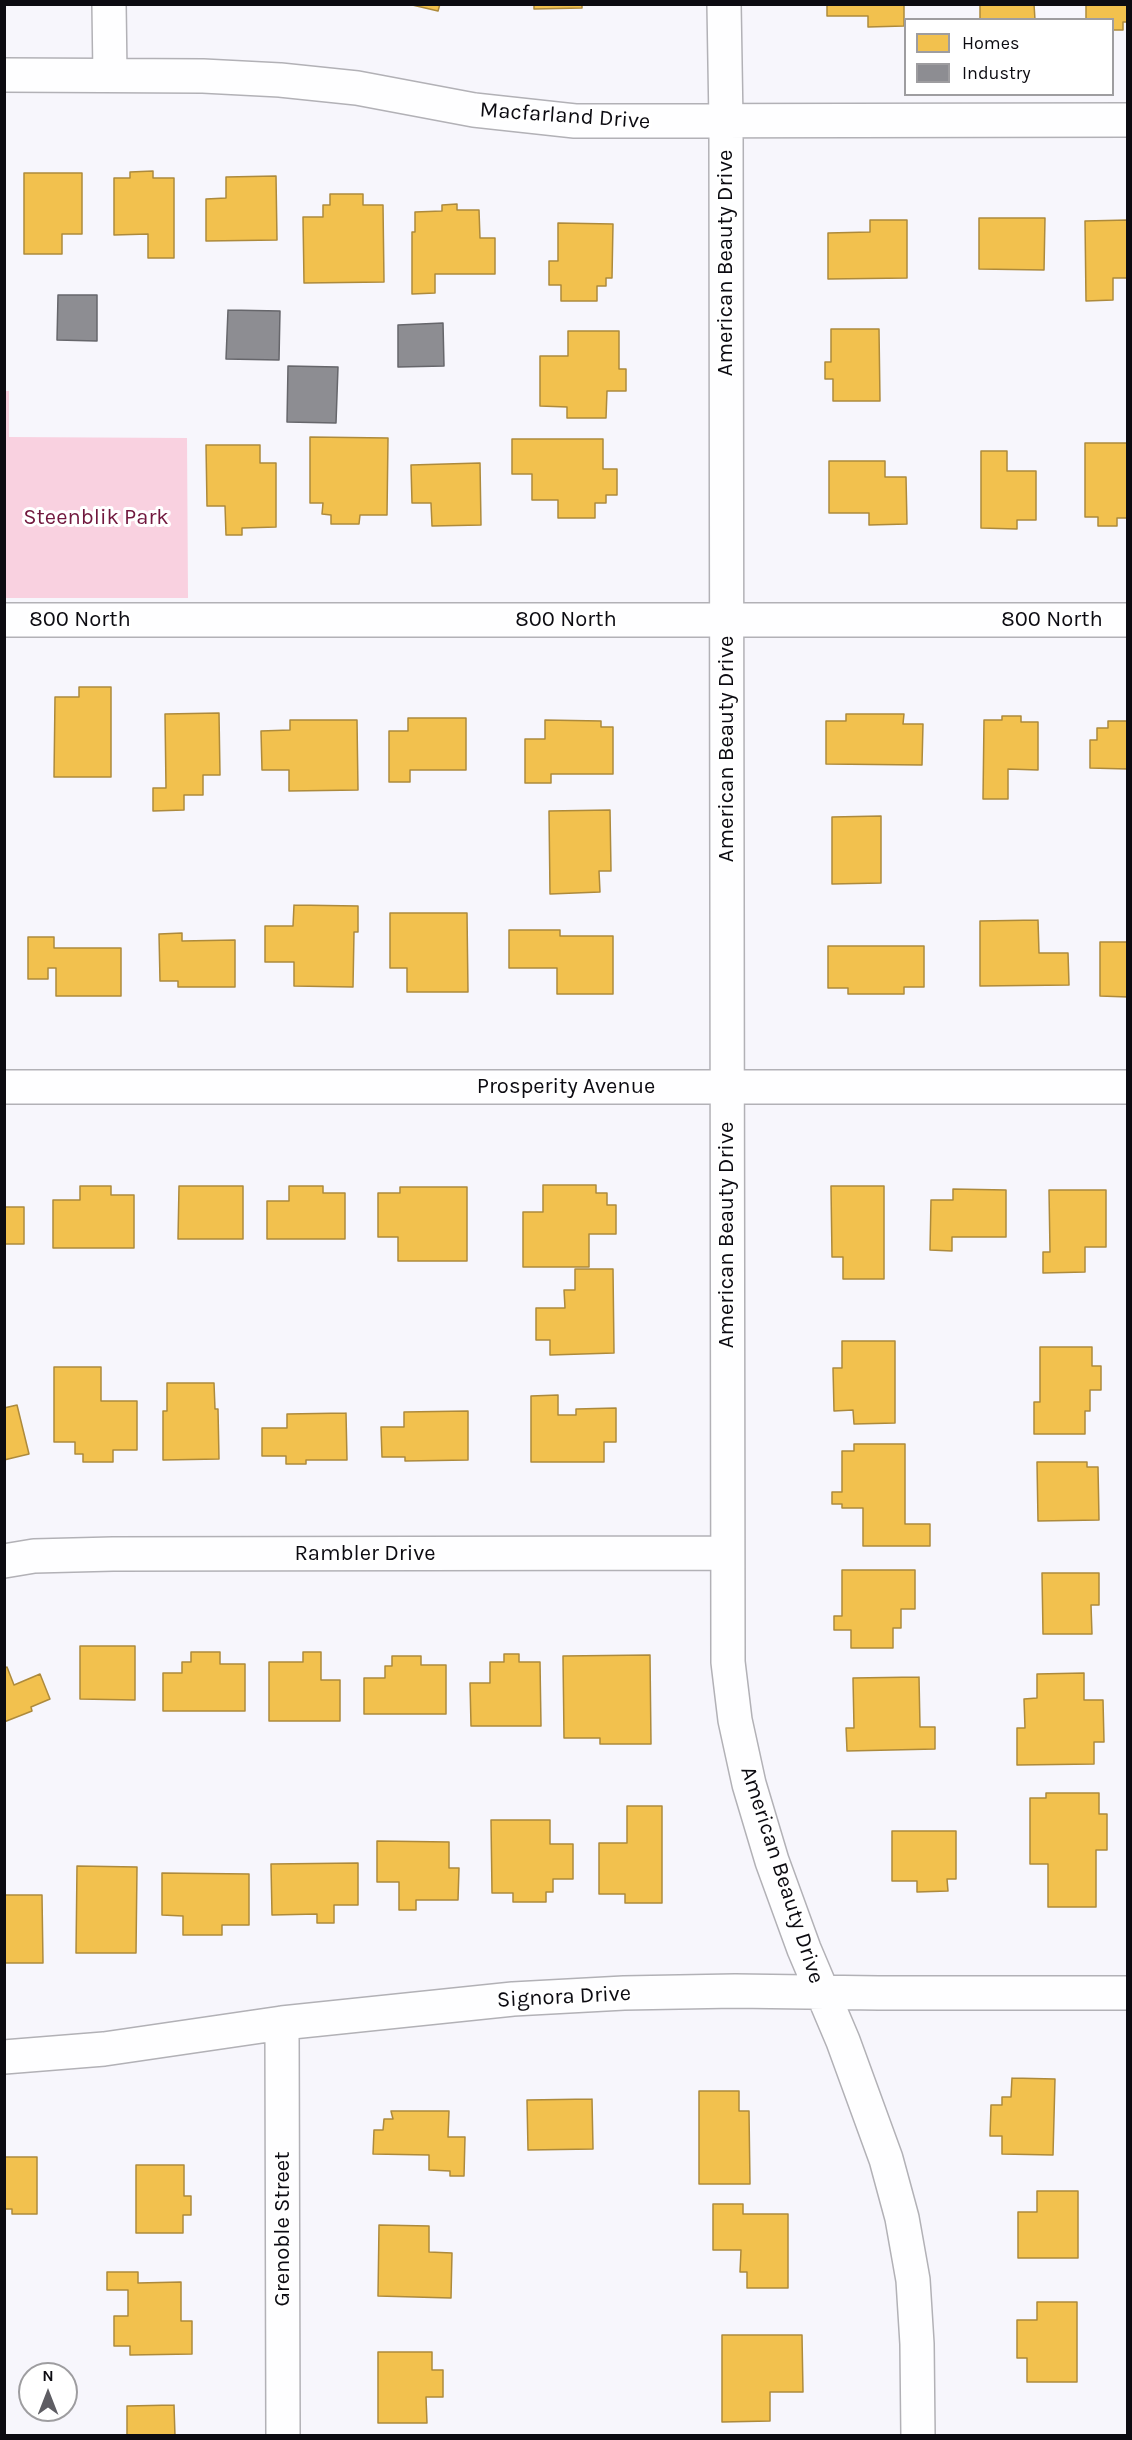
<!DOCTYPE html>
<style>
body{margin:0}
#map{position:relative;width:1132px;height:2440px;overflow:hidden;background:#f7f6fc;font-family:Karla,sans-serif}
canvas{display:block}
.frame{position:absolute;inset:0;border:6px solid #0c0b11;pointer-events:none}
.legend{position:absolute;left:904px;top:18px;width:210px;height:78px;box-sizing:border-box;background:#fff;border:2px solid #9e9da0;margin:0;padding:8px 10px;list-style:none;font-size:18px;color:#0c0b11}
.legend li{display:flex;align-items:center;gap:12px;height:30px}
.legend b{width:30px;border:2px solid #9e9da0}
.north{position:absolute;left:18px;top:2362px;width:60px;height:60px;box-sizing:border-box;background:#fff;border:2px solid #9e9da0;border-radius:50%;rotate:0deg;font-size:16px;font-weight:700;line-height:24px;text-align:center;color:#0c0b11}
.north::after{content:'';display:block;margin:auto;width:21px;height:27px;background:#5e5d63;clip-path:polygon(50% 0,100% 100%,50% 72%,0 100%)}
</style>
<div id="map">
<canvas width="1132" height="2440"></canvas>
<div class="frame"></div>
<ul class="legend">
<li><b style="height:16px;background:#f2c14e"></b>Homes</li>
<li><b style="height:16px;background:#8d8d92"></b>Industry</li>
</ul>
<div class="north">N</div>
</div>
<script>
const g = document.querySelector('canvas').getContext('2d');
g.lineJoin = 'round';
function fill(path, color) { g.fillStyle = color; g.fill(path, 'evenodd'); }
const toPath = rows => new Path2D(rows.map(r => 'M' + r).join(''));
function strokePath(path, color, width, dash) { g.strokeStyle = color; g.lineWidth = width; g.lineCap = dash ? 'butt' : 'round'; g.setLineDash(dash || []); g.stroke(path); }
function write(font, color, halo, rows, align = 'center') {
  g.font = font + ' Karla,sans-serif'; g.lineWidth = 6; g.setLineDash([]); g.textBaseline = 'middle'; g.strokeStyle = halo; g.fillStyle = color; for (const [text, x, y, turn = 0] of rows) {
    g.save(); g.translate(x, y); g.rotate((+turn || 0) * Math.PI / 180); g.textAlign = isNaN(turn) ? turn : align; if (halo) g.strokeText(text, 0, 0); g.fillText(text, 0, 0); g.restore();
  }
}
const green = toPath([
 [5,391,9,391,9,437,187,438,188,598,5,598]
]);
const homes = toPath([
 [408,4,440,4,438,11,408,4],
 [534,4,582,4,582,8,534,9,534,4],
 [827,4,904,4,904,26,868,27,868,16,827,16,827,4],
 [980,4,1034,4,1035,20,980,20,980,4],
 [1086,4,1128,4,1128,22,1123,22,1123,30,1112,30,1112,20,1086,20,1086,4],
 [153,171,153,178,174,178,174,258,148,258,148,234,114,235,114,178,130,178,130,172,153,171],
 [24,173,82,173,82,234,62,234,62,254,24,254,24,173],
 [276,176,277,240,206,241,206,199,226,198,226,177,276,176],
 [330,194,363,194,363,205,383,205,384,282,304,283,303,217,323,217,323,205,330,205,330,194],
 [457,204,457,210,479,210,480,238,495,238,495,274,435,274,435,293,412,294,412,232,415,232,415,212,442,211,442,205,457,204],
 [979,218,1045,218,1044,270,979,269,979,218],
 [870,220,907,220,907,278,828,279,828,233,870,232,870,220],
 [1128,220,1128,278,1113,278,1113,300,1086,301,1085,221,1128,220],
 [558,223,613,224,612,278,606,278,606,286,597,286,597,301,561,301,561,285,549,285,549,261,558,261,558,223],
 [831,329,879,329,880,401,833,401,833,379,825,379,825,362,831,362,831,329],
 [568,331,619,331,619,369,626,369,626,391,607,391,606,418,567,418,567,407,540,406,540,356,568,356,568,331],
 [310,437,388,438,387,515,360,515,359,524,331,524,331,515,322,514,323,503,310,503,310,437],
 [512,439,603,439,603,469,617,469,617,495,606,495,606,503,595,503,595,518,558,518,558,500,532,500,532,474,512,474,512,439],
 [1085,443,1128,443,1128,518,1117,518,1117,526,1098,526,1098,517,1085,517,1085,443],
 [206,445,260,445,260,463,276,463,276,527,242,528,242,535,226,535,225,506,207,506,206,445],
 [981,451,1007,451,1007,471,1036,471,1036,520,1017,520,1017,529,981,528,981,451],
 [829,461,885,461,885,477,906,477,907,524,869,525,869,513,829,513,829,461],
 [480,463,481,525,432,526,431,503,412,503,411,465,480,463],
 [79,687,111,687,111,777,54,777,55,697,79,697,79,687],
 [219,713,220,775,203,775,203,795,184,795,184,810,153,811,153,788,166,788,165,714,219,713],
 [846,714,904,714,903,724,923,724,922,765,826,764,826,721,846,721,846,714],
 [1002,716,1021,716,1021,722,1038,722,1038,770,1008,769,1008,799,983,799,984,720,1002,720,1002,716],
 [408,718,466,718,466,770,410,770,410,782,389,782,389,731,408,731,408,718],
 [290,720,357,720,358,790,289,791,289,770,262,770,261,731,290,730,290,720],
 [545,720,601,721,601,727,613,727,613,774,551,774,551,783,525,783,525,739,545,739,545,720],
 [1108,721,1128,721,1128,769,1090,768,1090,740,1097,740,1097,728,1108,728,1108,721],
 [610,810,611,871,599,871,600,892,550,894,549,811,610,810],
 [881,816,881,883,832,884,832,817,881,816],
 [294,905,358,906,358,932,354,932,353,987,294,986,294,962,265,962,265,926,293,926,294,905],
 [390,913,467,913,468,992,407,992,407,968,390,968,390,913],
 [1038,920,1039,953,1068,953,1069,985,980,986,980,921,1038,920],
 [509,930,560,930,560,936,613,936,613,994,557,994,557,968,509,968,509,930],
 [182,933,182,941,235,940,235,987,178,987,178,981,160,981,159,934,182,933],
 [28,937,54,937,54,948,121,948,121,996,56,996,56,968,48,968,48,979,28,979,28,937],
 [1100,942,1128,942,1128,997,1100,996,1100,942],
 [828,946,924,946,924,987,904,987,904,994,848,994,848,988,828,988,828,946],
 [543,1185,596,1185,596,1193,607,1193,607,1205,616,1205,616,1234,589,1234,589,1267,523,1267,523,1212,543,1212,543,1185],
 [80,1186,111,1186,111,1195,134,1195,134,1248,53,1248,53,1200,80,1200,80,1186],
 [179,1186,243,1186,243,1239,178,1239,179,1186],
 [289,1186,323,1186,323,1193,345,1193,345,1239,267,1239,267,1201,289,1201,289,1186],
 [831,1186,884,1186,884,1279,843,1279,843,1257,832,1257,831,1186],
 [400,1187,467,1187,467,1261,398,1261,398,1237,378,1237,378,1193,400,1193,400,1187],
 [953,1189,1006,1190,1006,1237,952,1237,952,1251,930,1250,931,1200,953,1200,953,1189],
 [1049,1190,1106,1190,1106,1247,1085,1247,1085,1272,1043,1273,1043,1252,1050,1252,1049,1190],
 [4,1207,24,1207,24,1244,4,1244,4,1207],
 [575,1269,613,1269,614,1353,550,1355,550,1340,536,1340,536,1308,565,1308,564,1290,575,1290,575,1269],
 [842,1341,895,1341,895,1423,854,1424,853,1410,834,1411,833,1368,842,1368,842,1341],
 [1040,1347,1092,1347,1092,1366,1101,1366,1101,1390,1090,1390,1090,1411,1085,1411,1085,1434,1034,1434,1034,1402,1040,1402,1040,1347],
 [54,1367,101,1367,101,1401,137,1401,137,1450,113,1450,113,1462,83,1462,83,1454,75,1454,75,1442,54,1442,54,1367],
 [167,1383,214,1383,215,1409,218,1409,219,1459,163,1460,163,1411,167,1411,167,1383],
 [558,1395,558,1415,576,1415,576,1409,616,1408,616,1442,604,1442,604,1462,531,1462,531,1396,558,1395],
 [17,1405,29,1454,4,1460,4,1408,17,1405],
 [468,1411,468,1460,405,1461,405,1457,382,1457,381,1427,404,1427,404,1412,468,1411],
 [346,1413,347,1460,306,1460,306,1464,286,1464,286,1456,262,1456,262,1428,287,1428,287,1414,346,1413],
 [854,1444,905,1444,905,1524,930,1524,930,1546,863,1546,863,1508,842,1508,842,1504,832,1504,832,1492,842,1492,842,1451,854,1451,854,1444],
 [1037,1462,1087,1462,1087,1467,1098,1467,1099,1520,1038,1521,1037,1462],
 [842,1570,915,1570,915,1609,901,1609,901,1628,893,1628,893,1648,851,1648,851,1630,834,1630,834,1616,842,1616,842,1570],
 [1042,1573,1099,1573,1099,1605,1091,1605,1092,1634,1043,1634,1042,1573],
 [80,1646,135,1646,135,1700,80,1699,80,1646],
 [191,1652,220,1652,220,1664,245,1664,245,1711,163,1711,163,1673,182,1673,182,1662,191,1662,191,1652],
 [303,1652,321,1652,321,1680,340,1680,340,1721,269,1721,269,1662,303,1662,303,1652],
 [504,1654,519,1654,519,1662,540,1662,541,1726,471,1726,470,1683,490,1683,490,1662,504,1662,504,1654],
 [650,1655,651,1744,600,1744,600,1738,564,1738,563,1656,650,1655],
 [392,1656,421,1656,421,1665,446,1665,446,1714,364,1714,364,1678,385,1678,385,1666,392,1666,392,1656],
 [7,1667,14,1685,40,1674,50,1699,31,1707,32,1711,4,1722,4,1668,7,1667],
 [1084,1673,1084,1700,1103,1700,1104,1742,1094,1742,1094,1764,1017,1765,1017,1728,1025,1728,1024,1699,1037,1698,1037,1674,1084,1673],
 [919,1677,920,1727,935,1727,935,1749,847,1751,846,1728,854,1728,853,1678,919,1677],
 [1046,1793,1099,1793,1099,1814,1107,1814,1107,1850,1096,1850,1096,1907,1048,1907,1048,1864,1030,1864,1030,1798,1046,1798,1046,1793],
 [627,1806,662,1806,662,1903,625,1903,625,1894,599,1894,599,1843,627,1843,627,1806],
 [491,1820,550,1820,550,1844,573,1844,573,1879,553,1879,553,1892,546,1892,546,1902,513,1902,513,1893,492,1893,491,1820],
 [892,1831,956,1831,956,1879,947,1879,948,1891,917,1892,917,1881,892,1881,892,1831],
 [377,1841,449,1842,449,1868,459,1868,458,1900,416,1900,416,1910,399,1910,399,1882,377,1882,377,1841],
 [358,1863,358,1905,334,1905,334,1923,317,1923,317,1914,272,1915,271,1864,358,1863],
 [77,1866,137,1867,136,1953,76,1953,77,1866],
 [162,1873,249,1874,249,1925,222,1925,222,1935,183,1935,183,1916,162,1915,162,1873],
 [4,1895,42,1895,43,1963,4,1963,4,1895],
 [1012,2078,1055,2079,1053,2155,1002,2154,1002,2136,990,2136,991,2105,1002,2105,1002,2097,1011,2097,1012,2078],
 [699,2091,739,2091,739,2111,749,2111,750,2184,699,2184,699,2091],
 [592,2099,593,2149,528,2150,527,2100,592,2099],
 [391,2111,449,2111,448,2137,465,2137,464,2176,450,2176,450,2171,429,2170,429,2155,373,2154,374,2130,383,2130,384,2119,393,2119,391,2111],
 [4,2157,37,2157,37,2214,12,2214,12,2209,4,2209,4,2157],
 [136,2165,184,2165,184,2196,191,2196,191,2215,183,2215,183,2233,136,2233,136,2165],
 [1037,2191,1078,2191,1078,2258,1018,2258,1018,2212,1037,2212,1037,2191],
 [713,2204,743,2204,743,2214,788,2214,788,2288,747,2288,747,2272,740,2272,741,2250,713,2250,713,2204],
 [379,2225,429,2226,429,2252,452,2253,451,2298,378,2296,379,2225],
 [107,2272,138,2272,138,2283,181,2282,181,2321,192,2321,192,2354,130,2355,130,2346,114,2346,114,2316,128,2316,128,2290,107,2290,107,2272],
 [1037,2302,1077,2302,1077,2382,1027,2382,1027,2358,1017,2358,1017,2320,1037,2320,1037,2302],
 [722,2335,802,2335,803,2392,770,2392,770,2421,722,2422,722,2335],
 [378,2352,432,2352,432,2370,443,2370,443,2397,426,2397,427,2423,378,2423,378,2352],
 [174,2405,175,2436,127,2436,127,2406,174,2405]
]);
const industry = toPath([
 [58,295,97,295,97,341,57,340,58,295],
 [228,310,280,311,279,360,226,359,228,310],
 [443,323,444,366,398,367,398,325,443,323],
 [288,366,338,367,336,423,287,422,288,366]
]);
const minor = toPath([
 [109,4,110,75],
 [724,4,726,122,728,1662,735,1720,749,1784,772,1861,804,1949,843,2041,886,2159,902,2218,913,2280,917,2344,918,2436],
 [4,75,203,76,280,80,357,88,474,110,575,121,1128,120],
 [4,620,1128,620],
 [4,1087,1128,1087],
 [4,1561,34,1556,113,1554,727,1553],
 [282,2023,283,2436],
 [4,2057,104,2049,282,2023,513,1999,624,1993,735,1991,879,1993,1128,1993]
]);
const streetNames = [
 ["Macfarland Drive",565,116,4],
 ["American Beauty Drive",726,263,-90],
 ["800 North",80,620],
 ["800 North",566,620],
 ["800 North",1052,620],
 ["American Beauty Drive",727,749,-90],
 ["Prosperity Avenue",566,1087],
 ["American Beauty Drive",727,1235,-90],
 ["Rambler Drive",365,1554],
 ["American Beauty Drive",782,1875,72],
 ["Signora Drive",564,1997,-3],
 ["Grenoble Street",283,2229,-90]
];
const parkNames = [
 ["Steenblik Park",96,518]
];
fill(green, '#f9d1e0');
fill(homes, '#f2c14e');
strokePath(homes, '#ad8a3c', 1.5);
fill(industry, '#8d8d92');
strokePath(industry, '#66666b', 1.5);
strokePath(minor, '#b2b1b6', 36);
strokePath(minor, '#fefeff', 33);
write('22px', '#0c0b11', '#fff', streetNames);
write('22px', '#71183e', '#fff', parkNames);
</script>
